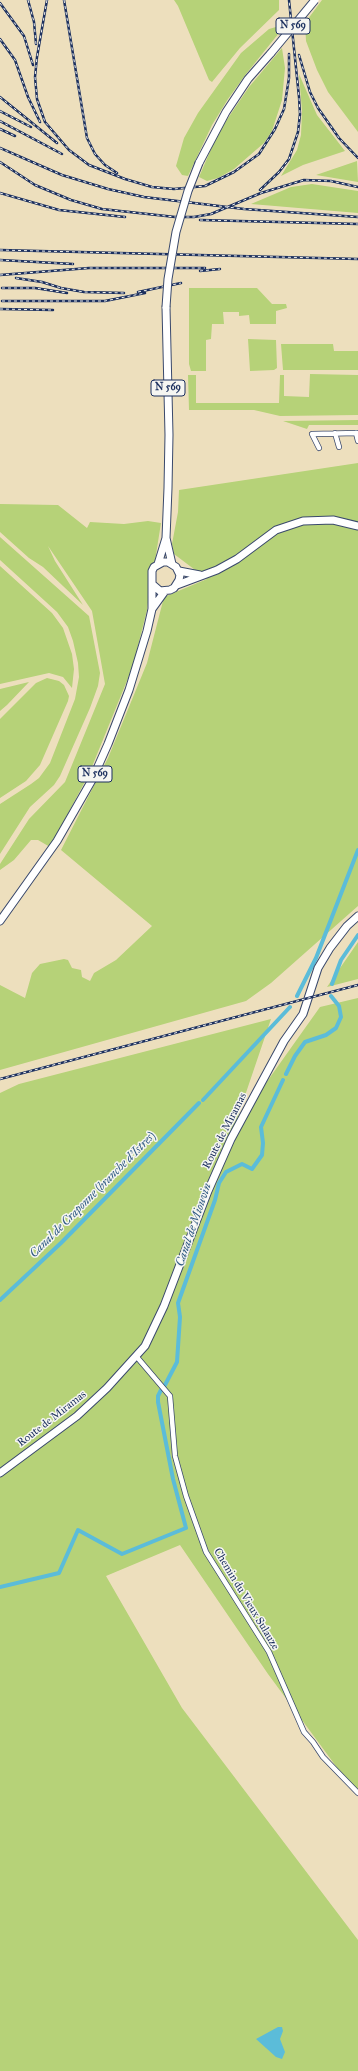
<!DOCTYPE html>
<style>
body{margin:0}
canvas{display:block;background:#eddfbd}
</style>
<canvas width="358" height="2071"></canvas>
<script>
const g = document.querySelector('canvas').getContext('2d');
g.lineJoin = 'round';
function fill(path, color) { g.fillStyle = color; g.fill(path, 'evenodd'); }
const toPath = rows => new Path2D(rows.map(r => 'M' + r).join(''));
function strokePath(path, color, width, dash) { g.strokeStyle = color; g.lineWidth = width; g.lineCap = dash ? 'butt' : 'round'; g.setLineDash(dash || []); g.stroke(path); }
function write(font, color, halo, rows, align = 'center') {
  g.font = font + ' "IM FELL Great Primer",serif'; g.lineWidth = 3; g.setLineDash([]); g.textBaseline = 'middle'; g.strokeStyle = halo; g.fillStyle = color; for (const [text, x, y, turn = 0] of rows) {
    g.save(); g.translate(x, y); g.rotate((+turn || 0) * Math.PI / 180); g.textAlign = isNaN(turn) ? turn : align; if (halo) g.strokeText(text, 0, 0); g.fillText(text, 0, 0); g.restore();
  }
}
const green = toPath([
 [174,0,279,0,279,10,240,48,212,82,209,80,178,6],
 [322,0,358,0,358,132,328,92,317,70,306,41,305,23],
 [276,27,279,33,246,74,228,99,212,125,188,176,182,175,176,166,184,138,198,113,241,53,269,29],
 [282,48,285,68,282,100,272,131,264,143,234,169,218,178,207,181,199,177,215,140,226,121,249,87],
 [299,74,317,115,345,151,303,165,281,176,297,150,301,135,302,111],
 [357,161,358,182,316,175],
 [312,184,358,191,358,213,251,204,291,187],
 [189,288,257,288,272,304,286,304,287,308,276,311,276,324,250,324,249,315,239,316,239,312,223,312,224,324,212,324,211,339,206,340,206,371,191,371,189,364],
 [248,339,276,340,277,368,274,370,250,371],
 [281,344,333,344,334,351,358,351,358,370,283,370],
 [310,374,358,375,358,415,280,416,254,410,189,410,188,375,196,375,196,403,279,403,280,375,284,375,284,396,309,397],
 [358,420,358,425,309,425,307,429,283,421],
 [358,463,358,906,271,983,246,1001,0,1070,0,985,25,998,32,973,40,964,64,959,68,960,72,968,81,970,82,977,90,981,94,973,116,960,152,926,61,850,108,758,147,663,164,597,207,579,174,554,172,544,178,512,179,490],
 [0,504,58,505,87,528,90,522,124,524,148,521,161,523,155,561,151,565,149,571,149,595,147,610,133,666,89,774,50,847,38,840,31,840,14,860,0,870,0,864,29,819,65,782,105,684,92,611,48,546,55,561,83,605,43,567,29,558,0,532],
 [0,537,89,616,100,673,98,686,90,708,60,776,54,785,30,807,0,854,0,804,31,784,39,778,50,763,75,699,79,677,78,663,73,641,68,627,57,612,0,560],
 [0,566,52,613,63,628,72,654,74,669,72,688,63,677,49,673,0,684],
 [47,678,59,681,64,685,69,696,68,701,40,765,26,781,0,798,0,719,36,683],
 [29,682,7,705,0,711,0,689],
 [358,942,358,979,327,987],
 [358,998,358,1796,268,1674,180,1545,106,1576,182,1708,358,1940,358,2071,0,2071,0,1093,19,1084,271,1019,234,1128,320,1007]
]);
const water = toPath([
 [278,2027,282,2027,283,2031,280,2039,285,2052,282,2059,276,2057,256,2039]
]);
const canal = toPath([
 [332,984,341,960,358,935],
 [297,996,316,958,358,850],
 [286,1074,295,1056,305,1042,326,1035,336,1028,341,1017,339,1006,331,996],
 [203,1100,290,1007],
 [0,1300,61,1243,199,1103],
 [165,1385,177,1362,180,1317,178,1303,215,1200,219,1183,226,1172,242,1164,252,1169,262,1155,263,1143,261,1127,283,1080],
 [0,1587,59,1573,78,1530,122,1554,186,1528,173,1479,158,1402,158,1396,161,1390]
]);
const street = toPath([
 [335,433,339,447],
 [356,433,358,441],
 [319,448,312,434,358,433],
 [136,1356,170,1396,175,1456,186,1496,206,1552,269,1652,304,1732,313,1742,323,1757,358,1793]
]);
const secondary = toPath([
 [179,571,200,575],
 [177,585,217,570,237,559,276,530,303,521,333,520,358,526],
 [0,1473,77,1416,107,1388,145,1346,164,1306,208,1191,231,1139,284,1041,303,1014,318,968,330,948,347,926,358,916]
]);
const primary = toPath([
 [199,163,226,112,248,79,271,53],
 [166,538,172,564],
 [158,564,166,538,168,488,169,435,166,307],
 [152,609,165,591],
 [0,921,57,841,92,780,108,744,129,690,147,631,152,609,152,571,154,567,163,562,168,562,176,567,180,575,179,580,174,588,170,590,160,591,153,585]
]);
const rail = toPath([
 [28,0,34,22,36,44],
 [47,0,37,57,35,77,37,99,45,122,69,150,89,165,125,179,152,187,174,189,205,186,234,172,259,154,275,129,284,109,289,78,289,54],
 [64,0,87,138,95,154,105,165,117,173],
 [0,3,24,36,33,65],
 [0,39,15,60,28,97,40,122],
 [299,55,310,92,318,108,339,138,358,158],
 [0,97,57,143],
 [0,111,31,127],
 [0,121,62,154],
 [0,129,15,136],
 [0,148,62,175,108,189,144,197,244,209,358,217],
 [0,162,35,185,71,200,102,209,175,217,194,217,211,214,261,193,304,180,331,181,358,187],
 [260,190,279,172,289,159,298,132,300,114,299,97,289,0],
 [0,193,59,210,125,217],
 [200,220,358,224],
 [0,250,358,259],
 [0,260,73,264],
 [200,271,220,269],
 [0,275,89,268,205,268],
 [16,278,42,282,61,288],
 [2,288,35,288,67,293],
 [61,288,84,292,124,293],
 [138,292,181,283],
 [2,301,105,301,145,293],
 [0,309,53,310],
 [0,1079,358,985]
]);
const primaryBridge = toPath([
 [271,53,315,0],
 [166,307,168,279,176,232,188,191,199,163]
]);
const shields = [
 [293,26,34],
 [168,388,34],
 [95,774,34]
];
const shieldNames = [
 ["N 569",293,26],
 ["N 569",168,388],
 ["N 569",95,774]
];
const streetNames = [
 ["Route de Miramas",225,1131,-63],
 ["Route de Miramas",52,1419,-38],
 ["Chemin du Vieux Sulauze",246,1599,59]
];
const waterNames = [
 ["Canal de Craponne (branche d'Istres)",93,1195,-45],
 ["Canal de Miouvin",194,1225,-71]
];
fill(green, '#b6d278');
fill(water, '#5bbcd9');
strokePath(canal, '#5bbcd9', 4);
strokePath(street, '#3a496c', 6);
strokePath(secondary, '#3a496c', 9);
strokePath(primary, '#3a496c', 9);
strokePath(street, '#fff', 4.5);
strokePath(secondary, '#fff', 7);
strokePath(primary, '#fff', 7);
strokePath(rail, '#1b2f5e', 2.5);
strokePath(rail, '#f6f6f2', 1, [3]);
strokePath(primaryBridge, '#3a496c', 9, []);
strokePath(primaryBridge, '#fff', 7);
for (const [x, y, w] of shields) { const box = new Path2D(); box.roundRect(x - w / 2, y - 8, w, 16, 3); g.fillStyle = '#f6f6f2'; g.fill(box); strokePath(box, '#1b2f5e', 1); }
write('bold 10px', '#1b2f5e', null, shieldNames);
write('11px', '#1b2f5e', '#f6f6f2', streetNames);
write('italic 12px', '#2e5983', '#f6f6f2', waterNames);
</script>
